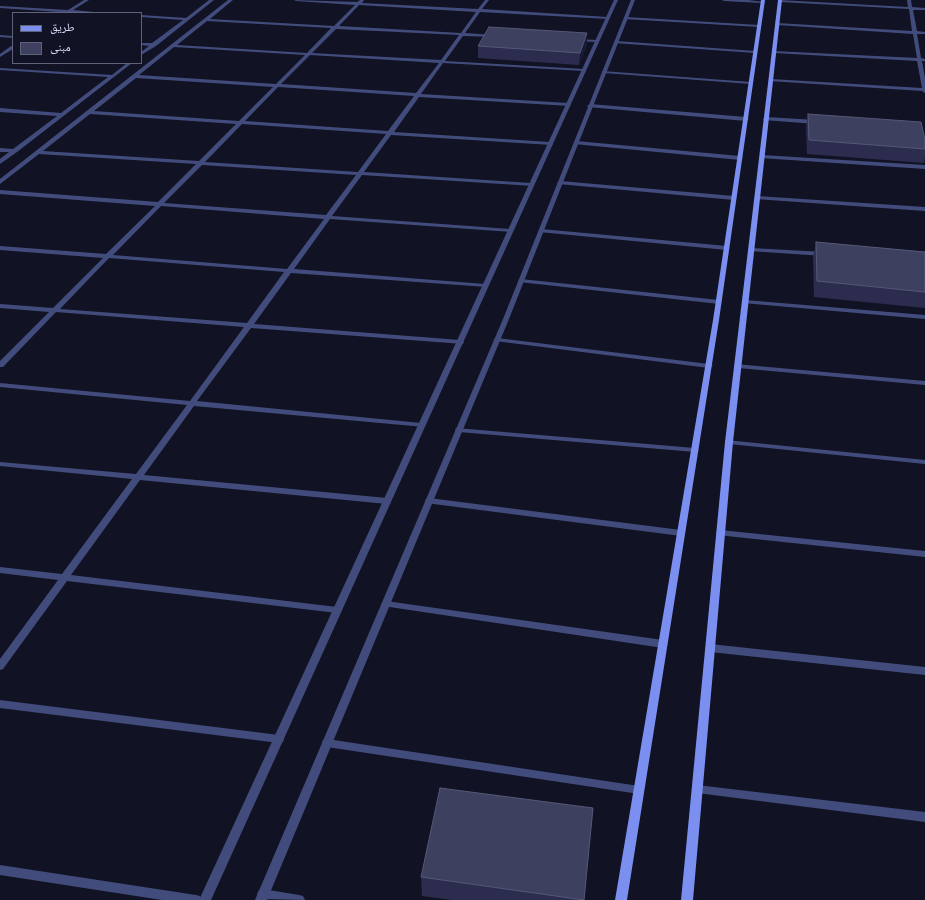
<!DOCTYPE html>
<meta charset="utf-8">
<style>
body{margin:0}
#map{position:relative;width:925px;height:900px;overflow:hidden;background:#111223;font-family:Roboto,"Noto Naskh Arabic",sans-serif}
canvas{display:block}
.legend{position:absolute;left:12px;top:12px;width:130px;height:52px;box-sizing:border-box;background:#111223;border:1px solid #606279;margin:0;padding:5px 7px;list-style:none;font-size:12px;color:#d7dbfa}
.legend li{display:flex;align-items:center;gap:8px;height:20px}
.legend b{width:20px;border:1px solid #606279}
</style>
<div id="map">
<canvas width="925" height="900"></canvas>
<ul class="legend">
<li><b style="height:5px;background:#7a8fef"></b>طريق</li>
<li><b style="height:11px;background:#3e4060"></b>مبنى</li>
</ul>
</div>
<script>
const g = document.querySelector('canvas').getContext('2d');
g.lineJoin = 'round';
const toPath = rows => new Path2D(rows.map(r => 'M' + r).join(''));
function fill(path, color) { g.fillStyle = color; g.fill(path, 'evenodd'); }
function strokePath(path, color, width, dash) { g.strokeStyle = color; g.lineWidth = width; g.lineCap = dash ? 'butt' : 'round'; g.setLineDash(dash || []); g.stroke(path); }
const minor = toPath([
 [84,0,89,0,73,10,94,12,96,13,74,13,0,8,0,6,68,10,84,0],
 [209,0,214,0,156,46,141,55,141,52,149,46,141,45,141,43,152,43,183,20,141,17,141,15,186,18,209,0],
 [228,0,233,0,210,19,334,26,355,5,296,1,294,0,357,2,360,0,364,0,362,3,478,9,485,0,489,0,482,9,608,17,610,18,608,19,480,12,465,33,494,35,496,35,496,37,463,36,445,61,584,69,586,70,584,71,443,63,421,94,568,103,571,105,570,106,419,97,394,132,550,142,553,144,552,145,391,135,364,172,531,183,533,184,533,186,362,175,332,216,510,229,512,230,512,232,330,219,294,269,485,284,487,285,487,287,291,273,254,324,460,340,464,342,463,344,251,328,197,401,421,423,424,423,425,425,424,427,194,406,144,475,387,498,390,499,391,501,390,503,387,504,140,480,71,575,337,607,340,608,342,610,340,612,337,613,67,581,3,669,0,670,0,659,58,580,0,573,0,567,62,574,132,479,0,466,0,462,136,474,187,405,0,387,0,383,190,401,244,327,56,312,3,367,0,367,0,361,49,312,0,308,0,304,53,308,103,258,0,250,0,246,106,254,155,206,0,194,0,190,158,202,196,164,39,154,0,184,0,179,228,0],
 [359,5,476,12,461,33,339,26,359,5],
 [207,21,331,28,307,53,177,45,207,21],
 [336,29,459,35,441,60,312,53,336,29],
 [174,47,305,55,276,84,139,75,174,47],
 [310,55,439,63,416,93,281,84,310,55],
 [136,78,273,87,239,121,94,111,136,78],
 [278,87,414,96,388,131,245,121,278,87],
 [90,114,236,124,199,161,43,151,90,114],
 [242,124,386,134,358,172,205,162,242,124],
 [202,165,356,175,326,215,164,203,202,165],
 [161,206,324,219,287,269,113,255,161,206],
 [109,258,284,272,247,323,60,309,109,258],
 [722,0,748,0,764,2,762,3,724,1,722,0],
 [779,0,908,7,907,0,911,0,912,7,925,8,925,10,913,10,917,31,925,32,925,34,917,34,921,58,925,59,925,61,922,61,925,78,925,93,922,91,769,81,769,80,771,79,922,88,917,61,774,53,772,52,774,51,917,58,913,34,777,25,775,24,777,23,912,31,909,9,780,2,778,1,779,0],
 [626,17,759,25,761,26,759,27,624,19,624,18,626,17],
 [0,35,13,36,13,38,0,37,0,35],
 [576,39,597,40,599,41,597,42,574,41,574,39,576,39],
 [616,41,755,51,757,52,755,53,614,43,614,42,616,41],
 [11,46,13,46,13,49,0,57,0,54,11,46],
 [127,63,132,63,17,152,0,164,0,159,9,152,0,152,0,148,13,149,57,116,0,112,0,108,61,113,108,77,0,70,0,68,112,75,127,63],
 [602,71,751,82,753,83,751,84,604,73,602,73,602,71],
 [590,104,746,117,749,119,746,121,588,107,587,106,590,104],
 [766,117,816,120,819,122,816,124,764,120,763,119,766,117],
 [576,141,740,156,743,158,740,160,574,144,574,142,576,141],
 [762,155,925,165,925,169,760,158,759,157,762,155],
 [560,181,734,196,737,198,734,200,558,184,557,183,560,181],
 [757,196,925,207,925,211,755,199,754,198,757,196],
 [541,229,727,246,730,248,727,250,539,232,539,230,541,229],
 [751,248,824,252,827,254,824,256,749,251,749,249,751,248],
 [521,279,719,300,722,302,719,304,519,282,518,281,521,279],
 [745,300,925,315,925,319,743,303,742,302,745,300],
 [497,338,709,364,713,366,709,368,495,341,493,340,497,338],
 [735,364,925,381,925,385,738,368,735,368,734,366,735,364],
 [456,428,695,448,699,450,695,452,459,432,456,432,455,430,456,428],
 [726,440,925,460,925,464,729,444,725,442,726,440],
 [429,498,681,530,685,533,681,536,426,503,425,501,426,499,429,498],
 [720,530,925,551,925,557,717,535,716,533,717,531,720,530],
 [386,601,663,640,666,642,668,644,666,646,663,648,383,606,381,604,383,602,386,601],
 [710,644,925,667,925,675,710,652,707,651,705,648,707,645,710,644],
 [0,700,279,735,283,736,284,739,283,742,279,743,0,708,0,700],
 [327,739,639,786,643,787,644,790,643,793,639,794,327,747,323,746,322,743,323,740,327,739],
 [697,785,925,812,925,822,697,793,693,792,692,789,693,786,697,785],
 [0,865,196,895,200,896,202,900,162,900,0,875,0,865],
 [263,889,299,895,303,896,305,900,263,899,259,898,257,894,259,890,263,889]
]);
const tertiary = toPath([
 [614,0,618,0,211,900,199,900,614,0],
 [631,0,635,0,509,319,267,900,255,900,503,319,631,0]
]);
const secondary = toPath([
 [761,0,765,0,719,320,627,900,615,900,713,320,761,0],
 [778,0,782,0,733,442,693,900,681,900,725,442,778,0]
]);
const wall = toPath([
 [587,45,579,65,478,58,478,46],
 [808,114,925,140,925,157,924,163,807,154,806,127],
 [816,242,925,252,925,308,814,297,813,258],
 [593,808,584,900,452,900,422,896,421,877]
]);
const shadedWall = toPath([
 [587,33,587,45,579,65,580,53]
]);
const building = toPath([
 [489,27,587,33,580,53,478,46,489,27],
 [808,114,921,122,925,140,925,149,809,140,808,114],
 [816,242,925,252,925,292,817,281,816,242],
 [440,788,593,808,584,900,421,877,440,788]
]);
fill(minor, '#424c7c');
fill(tertiary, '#424c7c');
fill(secondary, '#7a8fef');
fill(wall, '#2c2d4e');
fill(shadedWall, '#191a35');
fill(building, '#3e4060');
strokePath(building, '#565878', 1);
</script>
